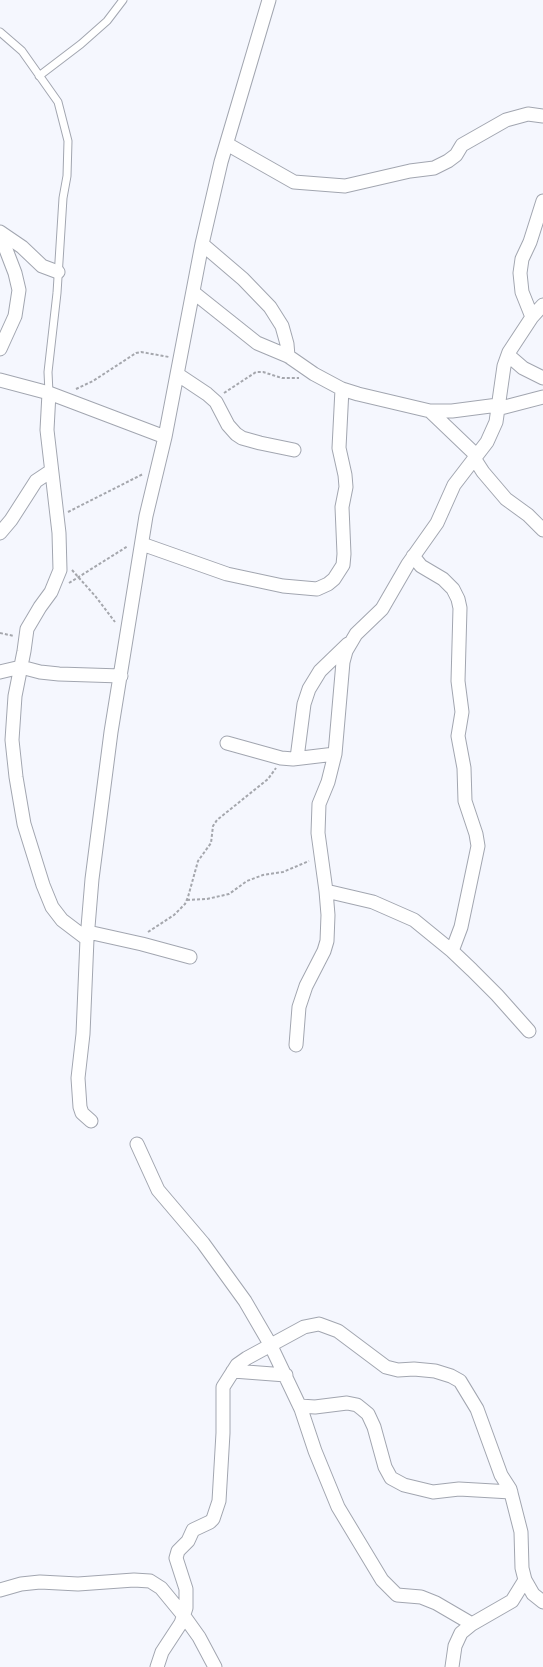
<!DOCTYPE html>
<style>
body{margin:0}
canvas{display:block;background:#f5f7fe}
</style>
<canvas width="543" height="1667"></canvas>
<script>
const g = document.querySelector('canvas').getContext('2d');
g.lineJoin = 'round';
const toPath = rows => new Path2D(rows.map(r => 'M' + r).join(''));
function strokePath(path, color, width, dash) { g.strokeStyle = color; g.lineWidth = width; g.lineCap = dash ? 'butt' : 'round'; g.setLineDash(dash || []); g.stroke(path); }
const path = toPath([
 [76,389,93,381,136,353,141,352,169,357],
 [224,393,256,372,263,372,282,378,299,378],
 [68,512,143,474],
 [72,570,96,597,115,622],
 [69,583,128,546],
 [0,633,14,636],
 [187,900,207,899,229,894,247,881,263,875,283,872,309,861],
 [148,932,174,915,185,904,188,897,198,861,211,843,213,826,217,820,268,779,276,768]
]);
const service = toPath([
 [0,32,22,51,58,102,68,141,67,176,63,198,57,293,48,372,49,393],
 [39,76,81,44,107,21,123,0]
]);
const minor = toPath([
 [227,144,294,182,345,186,410,171,434,168,448,161,456,155,462,145,506,120,528,114,543,116],
 [0,232,22,247,42,266,58,272],
 [0,234,15,273,19,290,15,316,0,349],
 [202,244,243,279,270,307,282,326,287,344,288,356],
 [193,292,257,343,288,356,314,374,342,389,358,394,430,411,452,411,498,405],
 [532,317,522,292,520,273,522,259,530,242,543,201],
 [508,355,523,368,543,378],
 [177,374,207,394,216,402,228,425,236,434,242,438,260,443,294,450],
 [0,380,49,393,165,437],
 [49,393,47,430,59,533,60,570,51,592,40,607,27,629,24,651,15,696,12,740,16,777,24,824,43,885,52,907,62,920,87,939],
 [497,409,543,397],
 [430,411,476,455],
 [474,458,483,472,506,499,528,515,543,530],
 [0,533,11,520,36,481,51,471],
 [142,544,227,574,283,586,317,589,328,584,334,579,343,565,344,554,342,507,346,487,345,475,339,448,342,389],
 [413,556,421,566,443,579,453,589,458,599,460,608,458,681,462,712,458,736,464,768,465,801,476,834,478,846,461,927,452,951],
 [0,672,21,667,40,672,59,674,121,676],
 [227,743,281,758,293,759,335,754],
 [297,758,304,704,309,689,320,671,348,644],
 [326,891,373,902,414,920,452,951,472,970,497,995,529,1031],
 [88,932,142,944,190,957],
 [296,1045,299,1007,306,986,324,951,327,941,328,915,326,891,318,833,319,804,328,782,335,754,343,662,346,651,356,634,382,609,408,564,437,523,454,485,487,442,496,422,504,366,509,352,532,317,543,305],
 [91,1121,82,1113,80,1107,78,1078,83,1034,87,939,92,879,111,732,146,516,165,437,202,244,221,162,269,0],
 [137,1144,158,1190,203,1243,245,1301,270,1344,301,1409,315,1451,338,1507,382,1580,397,1595,421,1597,436,1603,472,1624],
 [233,1371,286,1375],
 [300,1406,315,1407,347,1403,357,1405,362,1409,368,1414,374,1427,385,1467,391,1478,404,1485,433,1492,459,1489,511,1492],
 [0,1590,21,1584,40,1582,78,1584,134,1580,150,1581,161,1588,184,1616,199,1637,215,1667],
 [157,1667,162,1652,181,1623,186,1608,186,1589,176,1558,178,1551,188,1541,193,1530,210,1522,213,1519,219,1501,223,1433,223,1387,237,1365,247,1358,304,1327,319,1324,338,1331,386,1367,398,1370,414,1369,435,1371,451,1376,460,1381,477,1409,501,1475,510,1489,521,1532,522,1568,525,1580,533,1594,543,1602],
 [452,1667,455,1646,461,1633,472,1624,512,1601,525,1580]
]);
strokePath(service, '#a2a6b0', 9);
strokePath(minor, '#a2a6b0', 15);
strokePath(path, '#a5a7ad', 2, [3, 2]);
strokePath(service, '#fff', 7);
strokePath(minor, '#fff', 13);
</script>
